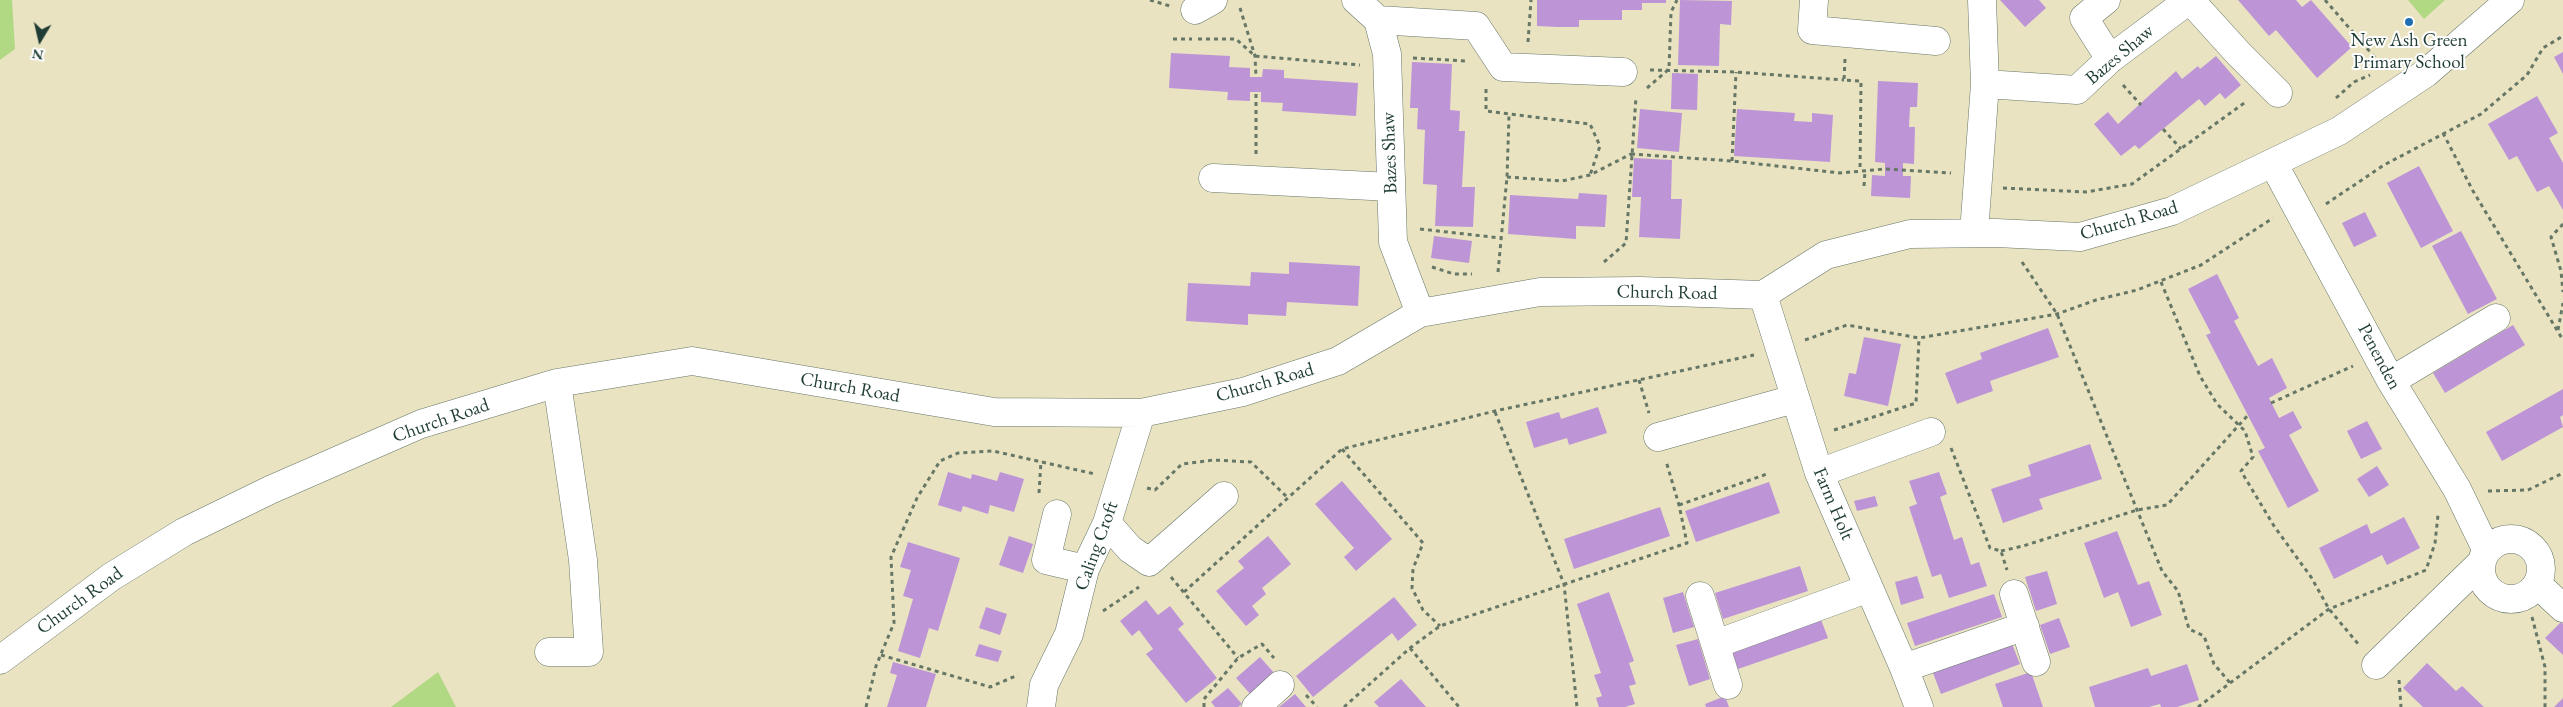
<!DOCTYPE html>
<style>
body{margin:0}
#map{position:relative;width:2563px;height:707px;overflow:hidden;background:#e9e3c2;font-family:"EB Garamond",serif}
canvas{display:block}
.north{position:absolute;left:15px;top:15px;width:50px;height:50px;-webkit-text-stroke:4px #fff;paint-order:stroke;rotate:189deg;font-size:14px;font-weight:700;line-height:20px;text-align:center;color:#1f3d34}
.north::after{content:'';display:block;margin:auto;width:18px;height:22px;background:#1f3d34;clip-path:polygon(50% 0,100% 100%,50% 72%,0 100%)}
</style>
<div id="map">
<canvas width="2563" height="707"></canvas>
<div class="north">N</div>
</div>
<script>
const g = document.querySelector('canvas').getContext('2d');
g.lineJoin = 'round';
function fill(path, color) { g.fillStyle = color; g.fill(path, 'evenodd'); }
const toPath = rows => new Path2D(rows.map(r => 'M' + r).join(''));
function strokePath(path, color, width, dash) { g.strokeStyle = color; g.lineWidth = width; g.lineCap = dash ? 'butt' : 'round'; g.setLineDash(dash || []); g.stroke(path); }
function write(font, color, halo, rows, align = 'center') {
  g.font = font + ' "EB Garamond",serif'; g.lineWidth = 4; g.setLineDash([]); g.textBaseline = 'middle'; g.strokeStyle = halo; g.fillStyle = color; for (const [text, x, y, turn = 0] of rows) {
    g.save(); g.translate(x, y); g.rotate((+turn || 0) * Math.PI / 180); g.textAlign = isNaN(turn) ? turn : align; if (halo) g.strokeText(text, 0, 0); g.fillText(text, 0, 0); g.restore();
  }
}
const green = toPath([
 [0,0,12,0,15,49,0,60],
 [2408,0,2445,0,2424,19],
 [438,672,456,707,391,707]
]);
const building = toPath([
 [1537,0,1666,0,1666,3,1642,3,1642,10,1622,10,1622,20,1579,20,1579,27,1558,27,1537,26],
 [1680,0,1732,1,1731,25,1720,24,1719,66,1678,65],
 [2000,0,2039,0,2046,8,2025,27],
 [2238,0,2296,0,2302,7,2311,0,2352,47,2317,78,2276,30,2269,36],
 [2563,52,2563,74,2554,57],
 [1171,53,1230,56,1229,67,1250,68,1250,77,1262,77,1263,69,1284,70,1284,78,1358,83,1356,116,1282,111,1283,103,1261,102,1261,92,1250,92,1250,101,1227,100,1228,92,1169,88],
 [2216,56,2241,85,2225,99,2220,93,2205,106,2199,99,2139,149,2135,145,2121,156,2094,124,2108,112,2118,124,2176,71,2182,79,2198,66,2200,69],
 [1412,62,1452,64,1450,110,1460,111,1459,131,1465,131,1462,187,1475,187,1473,227,1435,226,1437,185,1423,184,1425,130,1417,129,1418,108,1410,108],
 [1672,73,1698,74,1697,110,1671,109],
 [1878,81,1918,83,1917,107,1910,107,1909,127,1915,127,1914,164,1903,163,1903,176,1911,176,1910,198,1871,196,1872,175,1885,176,1885,163,1875,162],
 [2537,96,2558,133,2549,138,2563,163,2563,210,2549,186,2537,192,2517,156,2509,160,2488,124],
 [1640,109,1682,113,1679,152,1637,148],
 [1737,109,1795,113,1794,121,1812,122,1812,113,1833,115,1830,162,1734,156],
 [1634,158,1672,160,1671,199,1682,199,1680,239,1639,237,1641,197,1632,197],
 [2419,166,2453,231,2421,248,2387,183],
 [1579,193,1607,195,1605,227,1576,226,1576,239,1508,234,1510,195,1578,199],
 [2365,212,2377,236,2354,247,2342,223],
 [2461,231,2497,299,2468,314,2432,246],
 [1434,236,1472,241,1469,263,1431,258],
 [1289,262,1360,266,1358,306,1287,302,1286,316,1248,314,1248,325,1186,321,1188,283,1250,286,1251,272,1289,274],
 [2217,274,2239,318,2234,321,2258,366,2272,358,2287,388,2269,398,2279,418,2293,411,2302,428,2289,435,2319,491,2288,508,2258,451,2265,448,2206,335,2211,333,2188,289],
 [2513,325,2525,345,2445,393,2433,373],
 [2048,328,2059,357,1990,381,1993,391,1957,404,1945,373,1982,359,1980,353],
 [1864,337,1901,344,1888,406,1844,396,1849,373,1856,374],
 [2563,389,2563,415,2560,417,2563,427,2502,461,2486,432],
 [1598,407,1607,433,1569,445,1567,438,1534,448,1526,422,1559,412,1561,419],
 [2367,421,2382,449,2361,459,2347,431],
 [2090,444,2102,479,2039,499,2043,509,2003,523,1991,489,2031,476,2028,465],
 [2377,466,2389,485,2369,497,2357,479],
 [948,472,971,479,972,474,997,481,1000,472,1024,479,1014,512,990,505,988,514,963,506,961,512,938,505],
 [1939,472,1947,494,1940,497,1954,540,1962,537,1971,565,1979,562,1987,586,1949,598,1941,574,1932,577,1909,507,1917,504,1909,481],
 [1342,481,1392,539,1356,571,1344,557,1354,548,1315,504],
 [1769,482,1780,513,1696,542,1685,511],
 [1875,496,1878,506,1857,511,1854,501],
 [1660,507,1670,536,1574,569,1564,539],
 [2404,517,2420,548,2387,565,2382,555,2334,579,2319,548,2367,524,2371,534],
 [2117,531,2138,585,2149,581,2162,615,2131,627,2118,592,2104,598,2084,543],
 [1009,536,1033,544,1023,573,999,565],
 [1268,536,1291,564,1262,588,1266,594,1252,606,1259,615,1246,626,1216,591,1244,568,1238,561],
 [908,542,960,558,938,631,929,628,920,658,898,651,913,599,903,596,911,570,900,567],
 [1800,566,1808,591,1723,619,1715,593],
 [2047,571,2057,604,2036,611,2025,577],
 [1917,576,1924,598,1901,605,1895,582],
 [1609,592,1634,661,1629,663,1636,684,1629,686,1635,704,1625,707,1599,707,1596,698,1602,696,1594,675,1601,673,1577,604],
 [1683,592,1694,627,1673,633,1663,598],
 [1994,594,2002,617,1915,646,1907,623],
 [1394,597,1417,625,1398,641,1392,633,1313,697,1296,676],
 [1146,600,1158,615,1170,606,1184,624,1178,629,1217,678,1186,703,1146,654,1153,649,1139,630,1132,636,1120,621],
 [986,607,1007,614,1000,635,979,628],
 [1820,617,1828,638,1738,669,1731,648],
 [2059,618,2070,647,2050,654,2040,625],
 [2561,622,2563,624,2563,655,2545,638],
 [1698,639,1710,679,1689,686,1676,645],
 [979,644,1002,651,998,662,975,656],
 [2012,644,2020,664,1941,694,1933,673],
 [1260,657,1276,675,1252,696,1236,678],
 [893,662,936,674,926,707,887,707,897,675,890,673],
 [2427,663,2456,691,2462,686,2484,707,2423,707,2403,688],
 [2187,664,2199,700,2177,707,2161,707,2160,704,2149,707,2095,707,2089,687,2148,668,2151,676],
 [2031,672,2043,707,2003,707,1995,684],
 [1401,679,1409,688,1426,707,1379,707,1374,702],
 [1228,688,1242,704,1238,707,1215,707,1211,702],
 [1295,694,1306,707,1279,707],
 [1725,696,1729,707,1706,707,1705,704],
 [2563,698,2563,707,2554,707]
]);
const path = toPath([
 [1150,0,1170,6],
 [2325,0,2384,68],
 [1240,8,1255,56,1256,77],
 [1173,39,1192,39],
 [1198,39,1236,39,1255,56,1360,65],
 [1528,42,1531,0],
 [1413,58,1467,61],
 [1845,59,1844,80,1861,81,1860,171],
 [1650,70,1736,72,1844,80],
 [2123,85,2141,105],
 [1647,88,1669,69,1671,12,1677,0],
 [1486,89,1486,111,1590,124,1600,146,1590,175],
 [2336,98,2354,82,2370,75],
 [2163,129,2181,149],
 [2443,133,2473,191,2563,340],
 [1256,154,1256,92],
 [1631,154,1732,161,1840,173,1885,169,1951,173],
 [1732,161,1736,72],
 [1507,177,1562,181,1590,175,1631,154,1634,158],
 [1864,186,1865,171],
 [2003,188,2086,192,2132,184,2247,101],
 [2326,204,2384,165,2481,114,2527,75,2543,48,2563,36],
 [2563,224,2551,237,2561,271,2563,292],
 [1420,229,1501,238],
 [1604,262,1626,243,1636,97],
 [2022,262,2057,314,2162,571,2178,591,2189,629,2204,636,2214,664,2231,684],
 [1432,267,1454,274,1472,274],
 [1498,272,1507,177,1509,115],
 [2161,282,2200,376,2217,404,2245,431,2253,457,2241,471,2274,526,2311,577,2329,609,2359,645],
 [2558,330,2563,303],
 [1805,340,1847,325,1919,338,2057,314,2096,300,2137,290,2201,265,2273,218],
 [1639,380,1649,413],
 [2271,403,2353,366],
 [1495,412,1564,584,1577,707],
 [1834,430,1916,403,1919,338],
 [1951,448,1990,548,2001,551,2007,570],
 [1342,449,1423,543,1413,569,1412,588,1423,610,1440,626],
 [1147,488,1155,490,1182,464,1213,460,1251,462,1288,498],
 [2488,491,2528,490,2563,473],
 [1039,493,1041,461],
 [1679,505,1767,474],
 [2001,551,2023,546,2137,510,2167,505,2248,415],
 [1171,577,1238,658],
 [1184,592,1342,449,1495,411,1754,355],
 [1103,611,1139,587],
 [2532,617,2545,667,2545,707],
 [1410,648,1459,707],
 [881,655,990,687,1018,675],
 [2399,680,2401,707],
 [1306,695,1317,707],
 [866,707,876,666,894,623,891,557,917,498,940,461,958,453,993,451,1095,474],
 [1204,707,1204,699,1238,658,1262,644,1274,658],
 [1344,707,1410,648,1440,626,1687,543,1679,505,1666,461],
 [2198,707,2329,609,2426,570,2435,543,2438,515]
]);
const minor = toPath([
 [1356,0,1378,20,1387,54,1393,242,1420,313],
 [1814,0,1812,30,1936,41],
 [2106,0,2084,18,2110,59],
 [2190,0,2238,53,2278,93],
 [1195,10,1213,0],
 [1378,20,1476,26,1503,67,1623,72],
 [1985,84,2077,90,2110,59,2189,0],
 [2273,163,2391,381,2457,489,2487,551],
 [1213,178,1391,187],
 [1974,233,1985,84,1982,0],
 [1763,295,1819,473,1904,668,1919,707],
 [2391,381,2496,318],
 [1658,437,1794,399],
 [1819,473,1931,432],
 [1057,514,1046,560,1085,569],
 [1107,523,1130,549,1149,562,1224,496],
 '2481 569a30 30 0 1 1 60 0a30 30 0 1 1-60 0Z',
 [2537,584,2563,608],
 [2014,594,2036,662],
 [1700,596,1728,685],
 [1716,644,1869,588],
 [549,652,589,652,583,560,557,383],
 [0,660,111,577,184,532,270,490,421,424,557,383,692,361,994,412,1141,413,1243,392,1338,361,1420,313,1540,292,1640,291,1763,295,1826,255,1910,234,1996,233,2080,237,2172,211,2339,131,2426,73,2510,0],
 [2376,665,2482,562],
 [1904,668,2025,626],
 [1041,707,1044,685,1069,634,1085,569,1107,523,1141,413],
 [1256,707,1280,685]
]);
const markers = [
 [2409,22,5,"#1f6fb2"]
];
const poiNames = [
 ["New Ash Green",2409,41],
 ["Primary School",2409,63]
];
const streetNames = [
 ["Bazes Shaw",2120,55,-40],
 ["Bazes Shaw",1390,153,-92],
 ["Church Road",2129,221,-16],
 ["Church Road",1667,293,1],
 ["Penenden",2379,357,62],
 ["Church Road",1265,383,-16],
 ["Church Road",850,388,10],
 ["Church Road",441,421,-19],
 ["Farm Holt",1833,504,67],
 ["Caling Croft",1097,546,-70],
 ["Church Road",80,601,-36]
];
fill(green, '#b1d882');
fill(building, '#bd95d6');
strokePath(minor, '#676', 29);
strokePath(path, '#676', 3, [4, 4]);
strokePath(minor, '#fff', 28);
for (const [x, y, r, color] of markers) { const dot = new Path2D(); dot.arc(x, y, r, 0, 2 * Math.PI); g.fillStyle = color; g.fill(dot); strokePath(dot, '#fff', 2); }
write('19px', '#1f3d34', '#fff', poiNames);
write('19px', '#1f3d34', '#fff', streetNames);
</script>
